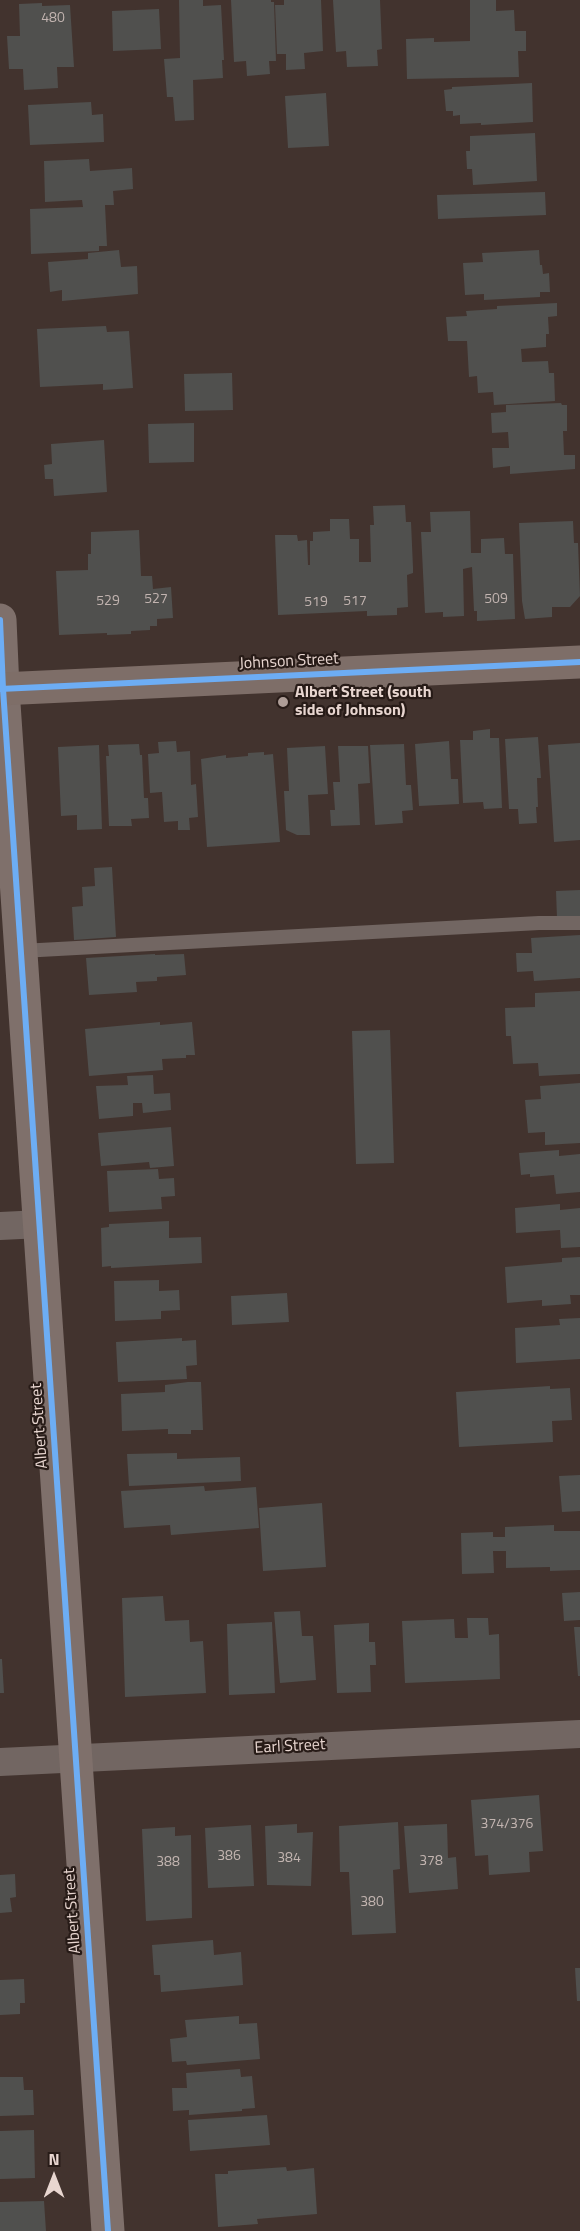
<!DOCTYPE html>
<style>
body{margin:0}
#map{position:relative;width:580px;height:2231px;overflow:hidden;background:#42332e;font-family:"Titillium Web",sans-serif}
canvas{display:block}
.north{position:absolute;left:24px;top:2147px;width:60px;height:60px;-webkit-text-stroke:4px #271b17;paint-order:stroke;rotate:0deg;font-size:16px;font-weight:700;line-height:24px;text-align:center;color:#e8d6d0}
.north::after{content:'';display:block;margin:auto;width:21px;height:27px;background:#e8d6d0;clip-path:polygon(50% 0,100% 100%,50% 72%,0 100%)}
</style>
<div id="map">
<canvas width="580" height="2231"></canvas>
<div class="north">N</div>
</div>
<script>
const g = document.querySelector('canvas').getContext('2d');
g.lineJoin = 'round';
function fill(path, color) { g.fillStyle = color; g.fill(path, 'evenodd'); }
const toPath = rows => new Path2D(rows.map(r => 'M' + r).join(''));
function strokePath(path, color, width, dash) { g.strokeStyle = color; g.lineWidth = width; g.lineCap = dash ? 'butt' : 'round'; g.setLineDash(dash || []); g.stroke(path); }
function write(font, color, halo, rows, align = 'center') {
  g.font = font + ' "Titillium Web",sans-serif'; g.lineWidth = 4.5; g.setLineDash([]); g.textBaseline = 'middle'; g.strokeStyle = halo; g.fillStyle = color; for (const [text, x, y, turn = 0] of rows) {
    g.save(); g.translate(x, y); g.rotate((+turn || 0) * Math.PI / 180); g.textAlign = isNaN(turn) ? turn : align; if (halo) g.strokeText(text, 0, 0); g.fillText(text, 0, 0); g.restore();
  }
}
const building = toPath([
 [179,0,203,0,203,6,221,5,224,60,222,60,223,78,193,80,194,120,175,121,173,97,167,97,164,59,180,58],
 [231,0,271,0,271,2,274,2,276,61,269,61,270,74,247,76,246,61,234,62],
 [284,0,321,0,323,51,304,53,305,69,286,70,286,54,277,54,275,5,284,5],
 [333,0,380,0,382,49,377,50,378,66,347,67,346,51,336,52],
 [470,0,496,0,496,11,514,10,515,31,526,31,526,51,518,51,519,77,407,79,406,39,434,38,434,42,470,41],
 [42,3,42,6,70,5,74,67,57,67,58,88,24,90,23,69,9,69,7,36,20,36,19,4],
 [159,9,161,49,113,51,112,11],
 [532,83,533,122,481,125,481,123,460,124,460,115,453,116,453,111,446,111,444,90,452,89,452,87],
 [326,93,329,146,288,148,285,96],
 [91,102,92,115,103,114,104,142,30,145,28,105],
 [535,133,537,181,473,185,472,169,467,169,466,151,470,151,470,136],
 [89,159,90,171,132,168,133,189,113,191,114,205,105,205,107,246,99,246,99,251,31,254,30,209,83,207,82,200,45,202,44,161],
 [545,192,546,215,438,219,437,195],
 [119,250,121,267,137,266,138,294,62,301,62,290,50,292,48,262,88,259,88,253],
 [539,250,540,265,542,265,543,274,549,273,550,292,540,292,540,297,484,300,484,294,465,295,463,263,483,262,482,253],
 [557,303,557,316,548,317,549,334,546,334,546,347,521,349,522,362,548,361,549,373,554,373,555,401,494,405,493,392,478,393,477,376,469,377,467,341,448,341,446,317,467,316,466,311,497,309,497,306],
 [106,326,107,332,129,331,133,388,103,390,103,384,40,387,37,329],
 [232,373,233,410,185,411,184,374],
 [561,403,562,405,567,405,567,431,563,431,564,455,575,455,575,469,510,474,510,466,493,468,492,448,509,448,508,432,492,433,491,413,506,412,506,405],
 [194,423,194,462,149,463,148,424],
 [104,440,107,492,54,496,53,479,45,479,44,465,52,464,51,444],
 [405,505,406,522,411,522,413,568,413,573,407,575,408,607,397,608,397,615,367,616,367,611,278,615,275,535,297,535,298,541,307,540,308,565,310,565,310,541,313,541,313,532,330,531,330,519,349,519,350,539,359,539,359,562,371,562,370,525,374,525,373,506],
 [470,511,471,553,481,553,481,539,504,538,505,554,513,554,515,619,477,621,477,611,474,611,472,567,463,569,464,616,443,617,443,612,425,613,421,532,431,532,430,512],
 [573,521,574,543,578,543,580,596,570,607,552,607,552,617,525,619,522,601,519,523],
 [139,530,141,576,152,576,153,589,171,587,173,618,157,619,157,626,150,626,150,630,131,631,131,634,107,635,107,633,59,635,56,571,88,570,88,554,91,554,91,532],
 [490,729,490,738,499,738,502,808,484,809,483,802,463,803,460,740,473,740,473,731],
 [538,737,541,778,537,778,538,807,536,807,537,823,519,824,518,809,509,809,505,739],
 [176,741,177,752,190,751,191,785,196,784,198,817,189,818,190,830,178,830,178,821,164,822,162,792,150,793,148,754,159,753,158,742],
 [449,741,451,779,458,779,459,804,419,806,415,744],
 [580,743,580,840,554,842,548,745],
 [139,744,140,755,142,755,144,798,148,798,149,818,131,819,132,826,109,826,106,756,109,756,108,745],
 [404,744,406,785,411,785,413,810,402,811,403,823,375,825,370,745],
 [99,745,102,829,77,830,77,815,61,816,58,747],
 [325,746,328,794,308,795,310,835,297,835,286,830,284,791,289,791,287,748],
 [338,746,368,746,370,783,358,784,360,825,331,826,330,810,335,810,333,782,340,782],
 [264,752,264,755,273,754,280,842,207,847,201,759,226,755,226,758,248,756,248,753],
 [112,867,116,937,74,940,72,907,83,906,82,887,95,886,94,868],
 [580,890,580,916,557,918,556,891],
 [580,935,580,978,534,981,533,971,517,972,516,953,532,953,531,938],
 [155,954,155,955,184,954,186,975,157,977,157,981,136,982,137,992,89,995,86,958],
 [580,991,580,1074,539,1076,538,1063,513,1064,511,1036,506,1036,505,1008,535,1007,535,993],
 [160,1022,160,1025,192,1022,195,1055,186,1055,186,1058,183,1058,162,1059,163,1070,89,1076,85,1029],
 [390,1030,394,1163,356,1164,352,1031],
 [153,1075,154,1094,170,1093,171,1110,143,1113,142,1103,133,1103,133,1116,99,1119,96,1086,128,1085,127,1076],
 [580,1083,580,1143,545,1145,545,1132,528,1133,525,1100,541,1099,540,1086],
 [171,1127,174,1166,150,1168,149,1162,101,1166,98,1133],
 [559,1150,559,1156,580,1154,580,1192,556,1194,554,1175,530,1177,530,1174,521,1175,519,1153],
 [158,1169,159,1179,174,1178,175,1196,161,1197,162,1209,109,1212,107,1171],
 [560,1204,560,1210,580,1208,580,1247,561,1248,560,1230,516,1233,515,1208],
 [169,1221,169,1238,201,1237,202,1263,111,1268,111,1266,102,1267,101,1228,109,1227,109,1224],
 [580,1257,580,1295,570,1295,571,1304,542,1306,542,1300,507,1303,505,1267,562,1262,562,1258],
 [159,1280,159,1291,179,1290,180,1310,161,1311,161,1319,115,1321,114,1281],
 [287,1293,289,1322,232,1325,231,1296],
 [580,1318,580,1359,516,1363,515,1328,560,1325,559,1319],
 [182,1338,182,1341,196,1340,197,1365,186,1366,187,1379,118,1382,116,1342],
 [188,1382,201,1382,203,1430,191,1430,191,1434,168,1434,168,1429,122,1431,121,1394,165,1392,165,1385],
 [550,1386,550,1389,570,1388,572,1420,552,1421,553,1442,459,1447,456,1392],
 [177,1453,177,1459,240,1457,241,1481,129,1486,127,1454],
 [580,1475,580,1511,562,1512,559,1476],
 [204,1486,205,1491,256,1487,259,1528,171,1535,170,1525,124,1528,121,1491],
 [322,1503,326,1567,263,1571,259,1508],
 [554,1525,554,1531,580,1531,580,1570,550,1571,550,1567,506,1568,506,1551,493,1551,494,1573,462,1574,461,1533,493,1532,493,1537,505,1537,505,1527],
 [580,1592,580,1620,564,1621,562,1593],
 [163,1596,165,1621,189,1620,190,1642,203,1641,206,1693,125,1697,122,1598],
 [300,1611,302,1636,313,1636,316,1680,280,1683,274,1612],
 [467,1618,488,1618,489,1635,499,1634,500,1679,405,1683,402,1621,454,1619,455,1638,468,1638],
 [272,1622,275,1693,229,1695,227,1624],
 [369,1623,369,1642,375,1642,376,1665,370,1665,371,1692,337,1693,334,1625],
 [574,1627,580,1627,580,1676,578,1676],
 [0,1659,2,1659,4,1693,0,1693],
 [539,1795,543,1851,529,1852,530,1872,489,1875,488,1855,475,1856,471,1800],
 [398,1822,400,1869,393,1870,396,1933,352,1935,349,1872,340,1872,339,1826],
 [297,1824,297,1833,313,1832,311,1886,267,1885,265,1826],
 [447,1824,448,1858,456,1857,458,1889,409,1893,404,1826],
 [251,1825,254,1886,208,1888,205,1828],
 [175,1827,175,1836,191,1835,192,1918,146,1921,142,1829],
 [15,1874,16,1897,10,1898,12,1912,0,1913,0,1875],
 [213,1940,214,1955,241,1952,243,1985,161,1992,160,1975,154,1975,152,1945],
 [575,1968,580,1968,580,2001,577,2001],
 [24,1979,25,2003,20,2003,20,2014,0,2015,0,1980],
 [239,2016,239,2024,257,2023,260,2059,187,2065,186,2061,172,2062,170,2039,187,2037,185,2020],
 [240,2069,241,2077,252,2076,255,2108,242,2109,242,2111,189,2115,189,2110,173,2111,172,2088,187,2088,186,2073],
 [0,2077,23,2077,24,2090,33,2090,34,2115,0,2116],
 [267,2115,270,2145,190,2151,188,2120],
 [34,2130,35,2178,0,2179,0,2131],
 [286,2167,287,2171,314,2168,317,2214,257,2219,258,2224,218,2227,215,2174,228,2174,228,2171],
 [44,2201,46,2231,0,2231,0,2202]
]);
const lane = toPath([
 [21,951,539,923,580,923]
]);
const street = toPath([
 [0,1226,41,1224],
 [0,1762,580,1734]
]);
const secondary = toPath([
 [0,620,3,689,108,2231]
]);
const primary = toPath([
 [0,689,580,662]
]);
const cycleway = toPath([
 [0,620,3,689,108,2231],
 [0,689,580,662]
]);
const markers = [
 [283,702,6,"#ae9d97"]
];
const numberNames = [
 ["480",53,19],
 ["527",156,600],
 ["509",496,600],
 ["529",108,602],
 ["517",355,602],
 ["519",316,603],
 ["374/376",507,1825],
 ["386",229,1857],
 ["384",289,1859],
 ["378",431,1862],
 ["388",168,1863],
 ["380",372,1903]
];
const streetNames = [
 ["Johnson Street",289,662,-3],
 ["Albert Street",40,1426,-94],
 ["Earl Street",290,1747,-3],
 ["Albert Street",73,1911,-94]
];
const poiNames = [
 ["Albert Street (south",295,693],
 ["side of Johnson)",295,711]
];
fill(building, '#50504e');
strokePath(lane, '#726662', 14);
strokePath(street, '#726662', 28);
strokePath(secondary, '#7f706b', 33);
strokePath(primary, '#7e6e68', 33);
strokePath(cycleway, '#6dadf4', 6);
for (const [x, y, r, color] of markers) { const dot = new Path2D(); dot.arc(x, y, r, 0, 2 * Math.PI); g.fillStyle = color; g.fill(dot); strokePath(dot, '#271b17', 2); }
write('14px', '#c2b4b0', null, numberNames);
write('16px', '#e8d6d0', '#271b17', streetNames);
write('bold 16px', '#e8d6d0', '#271b17', poiNames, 'left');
</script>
